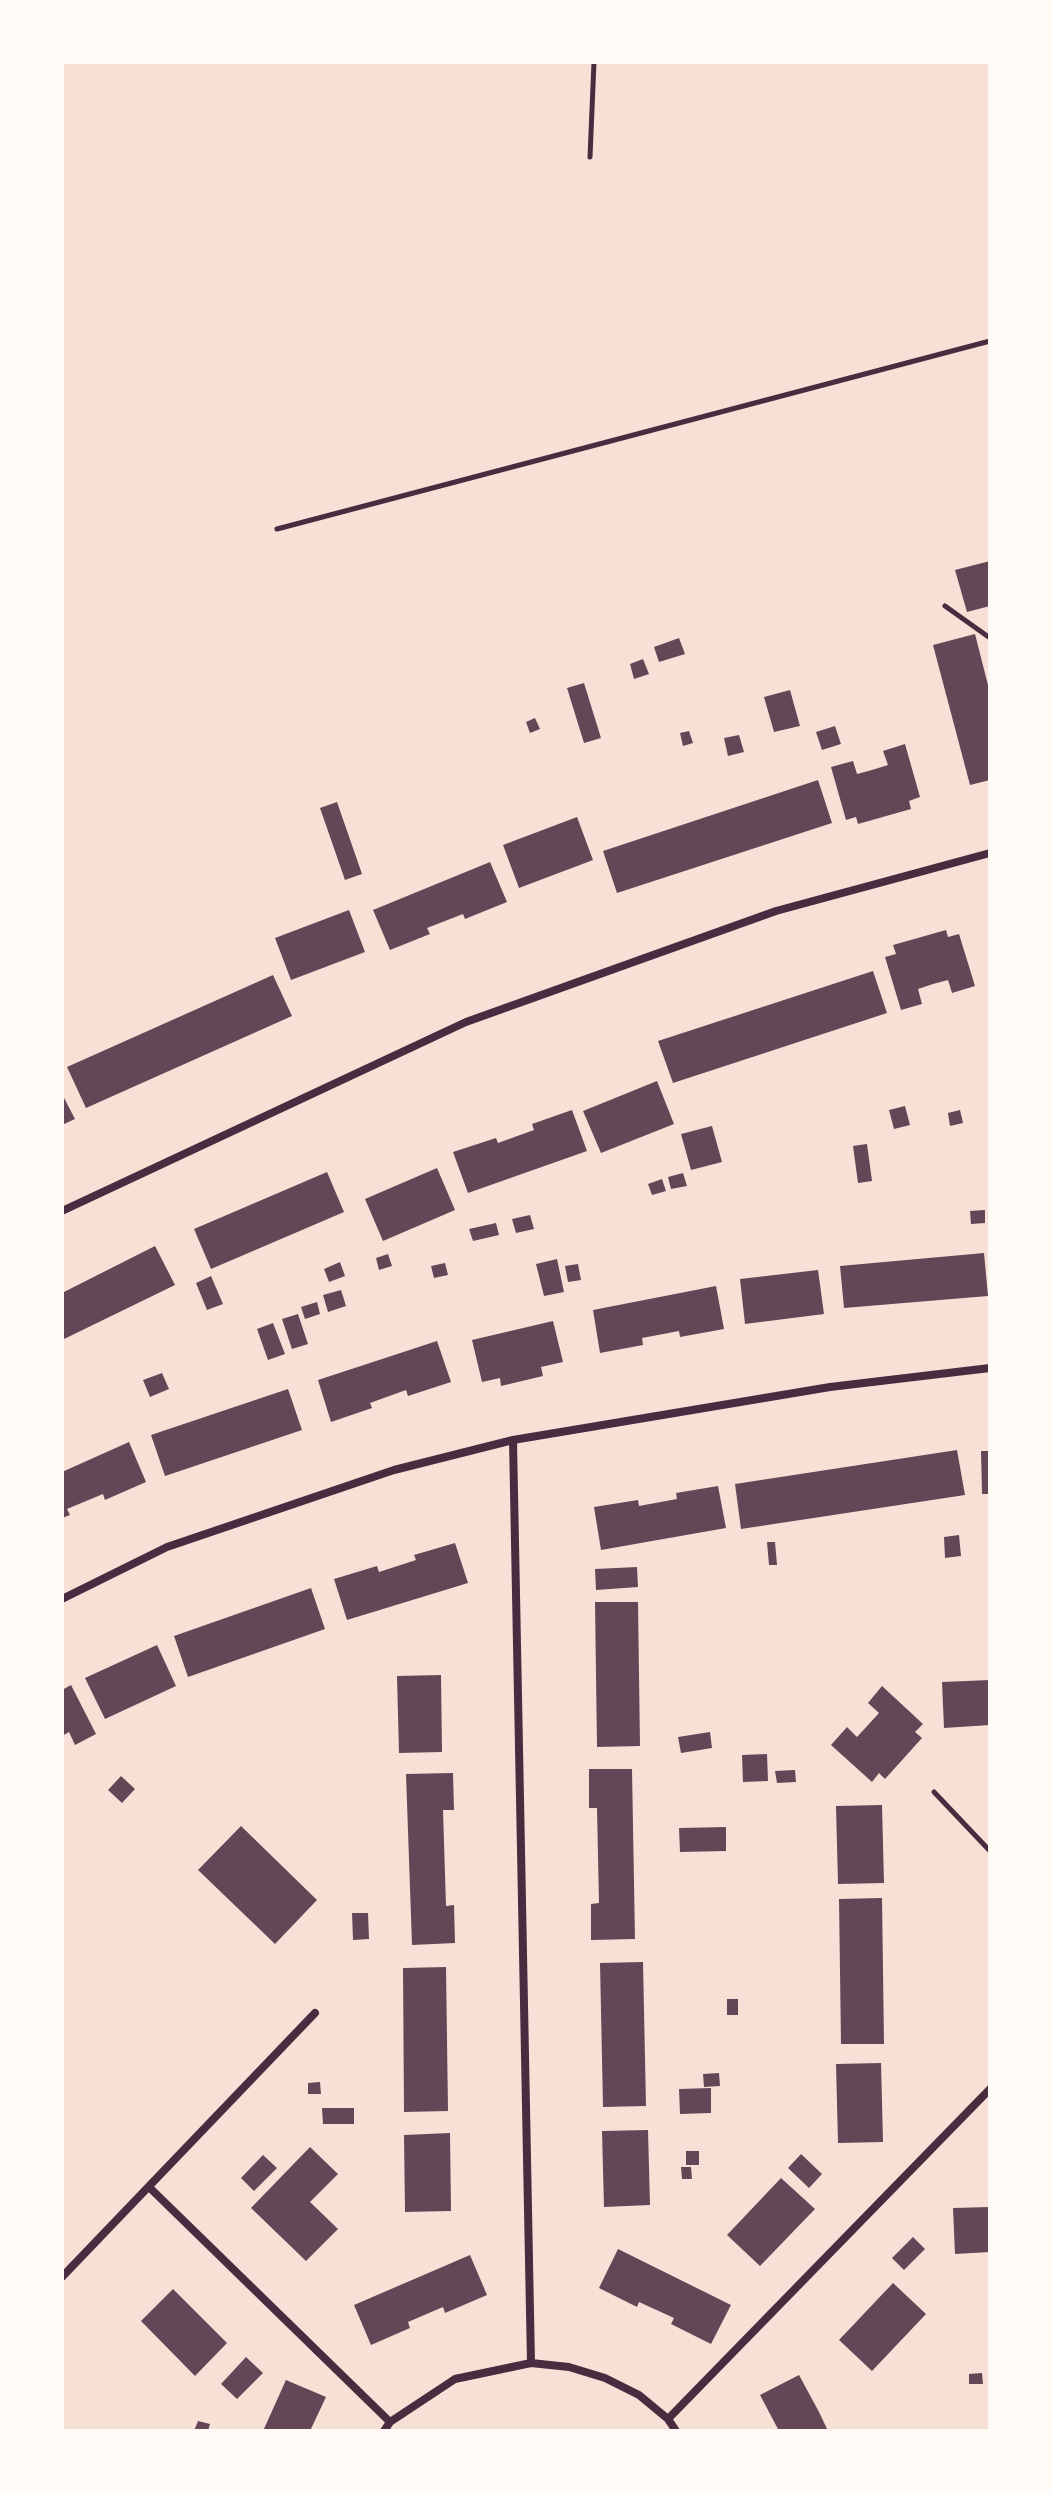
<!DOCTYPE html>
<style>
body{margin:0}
#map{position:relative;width:1052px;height:2493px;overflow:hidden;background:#f7e1d7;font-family:Helvetica,sans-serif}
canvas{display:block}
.frame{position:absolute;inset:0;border:64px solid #fffaf5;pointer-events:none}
</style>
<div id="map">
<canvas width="1052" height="2493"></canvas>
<div class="frame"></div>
</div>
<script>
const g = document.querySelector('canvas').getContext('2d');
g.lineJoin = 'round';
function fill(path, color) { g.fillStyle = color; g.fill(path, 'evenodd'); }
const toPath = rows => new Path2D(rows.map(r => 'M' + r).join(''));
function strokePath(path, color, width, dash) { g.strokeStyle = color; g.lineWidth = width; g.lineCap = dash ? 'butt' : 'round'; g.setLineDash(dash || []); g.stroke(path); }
const building = toPath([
 [990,561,990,606,967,612,955,570],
 [975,634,990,693,990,780,970,785,933,645],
 [679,638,685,654,659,662,654,647],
 [643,659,649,674,634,679,630,664],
 [584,683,601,738,584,743,567,688],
 [790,690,800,726,774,732,764,697],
 [535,718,540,729,530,733,526,722],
 [835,726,841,744,822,750,816,732],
 [689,731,693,743,683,746,680,733],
 [739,735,744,752,728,756,724,738],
 [905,744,920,797,909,801,911,809,858,824,856,817,846,820,831,767,853,761,857,774,872,770,888,765,883,751],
 [818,780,832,823,617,893,603,851],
 [337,802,362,874,345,880,320,808],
 [577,817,593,860,519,888,503,845],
 [490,862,507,902,465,919,463,914,427,928,430,934,390,950,373,910],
 [349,910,365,952,291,980,275,938],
 [946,930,948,937,959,934,975,986,952,993,948,980,933,984,918,989,922,1004,901,1010,885,957,896,954,893,945],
 [873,971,887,1013,673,1083,658,1041],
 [273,975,292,1016,86,1108,67,1067],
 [657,1081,674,1124,601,1153,583,1111],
 [62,1094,75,1119,62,1125],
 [905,1106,910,1125,894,1129,889,1110],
 [572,1110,587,1151,468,1193,453,1152,496,1138,498,1143,534,1130,532,1124],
 [960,1110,963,1123,950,1126,948,1113],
 [712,1126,722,1162,691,1170,681,1134],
 [867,1144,872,1181,858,1183,853,1146],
 [437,1168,455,1210,383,1241,365,1199],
 [327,1172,344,1212,211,1269,194,1229],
 [683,1173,687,1186,671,1189,668,1177],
 [662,1179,666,1191,652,1195,648,1184],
 [985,1210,985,1223,971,1224,970,1211],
 [530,1215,534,1229,516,1233,512,1219],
 [496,1223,499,1235,473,1241,469,1229],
 [155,1246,175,1285,62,1340,62,1293],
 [984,1253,988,1296,844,1308,840,1266],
 [388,1254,392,1266,379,1270,376,1258],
 [557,1259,564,1292,544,1296,536,1264],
 [340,1262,345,1276,329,1282,324,1269],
 [445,1263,448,1275,434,1278,431,1266],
 [578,1264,581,1280,568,1282,565,1266],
 [818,1270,824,1314,745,1324,740,1279],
 [211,1276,223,1304,207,1310,196,1283],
 [716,1286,724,1329,680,1337,679,1331,642,1338,643,1345,600,1353,593,1310],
 [341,1290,346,1306,328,1312,323,1295],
 [317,1302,320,1314,305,1319,301,1307],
 [298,1314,308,1344,292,1349,282,1319],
 [553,1321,563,1362,541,1367,543,1376,501,1386,500,1378,482,1382,472,1340],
 [273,1323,285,1354,268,1360,257,1329],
 [437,1341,451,1382,408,1396,406,1390,370,1403,372,1408,331,1422,318,1380],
 [162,1373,169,1389,150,1397,143,1380],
 [288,1389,302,1430,165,1476,151,1435],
 [129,1442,146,1482,105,1500,103,1494,67,1509,70,1515,62,1518,62,1472],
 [957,1450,965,1495,741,1529,735,1484],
 [981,1451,990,1451,990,1494,982,1494],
 [718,1486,726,1528,601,1550,594,1507,638,1500,639,1506,677,1499,676,1493],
 [959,1535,961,1556,945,1558,944,1537],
 [767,1542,775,1542,777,1565,769,1565],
 [455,1543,468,1583,347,1620,334,1579,377,1566,379,1572,416,1560,414,1555],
 [637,1567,638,1587,596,1590,595,1569],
 [311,1588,325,1629,188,1677,174,1636],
 [595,1602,638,1602,640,1746,597,1747],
 [157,1645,176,1686,105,1719,85,1678],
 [441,1675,442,1752,399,1753,397,1676],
 [990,1680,990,1725,944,1728,942,1682],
 [71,1685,96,1734,75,1745,69,1732,62,1736,62,1690],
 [882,1686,923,1724,915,1732,922,1738,885,1779,879,1773,872,1782,831,1745,847,1727,857,1737,879,1713,868,1703],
 [710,1732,712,1748,681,1753,678,1737],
 [767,1754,768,1781,743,1782,742,1755],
 [589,1769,632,1769,635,1939,591,1940,591,1904,599,1903,597,1808,589,1808],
 [795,1770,796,1782,777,1783,775,1771],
 [453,1773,454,1810,443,1810,446,1906,454,1905,455,1943,412,1945,406,1774],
 [121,1776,135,1789,122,1803,108,1790],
 [882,1805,884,1883,838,1884,836,1806],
 [241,1826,317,1900,275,1944,198,1870],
 [726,1827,726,1851,680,1852,679,1828],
 [882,1898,884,2044,841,2044,839,1899],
 [352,1913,368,1913,369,1939,353,1940],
 [643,1962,646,2106,603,2107,600,1963],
 [446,1967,448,2111,404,2112,403,1968],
 [727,1999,738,1999,738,2015,727,2015],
 [881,2063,883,2142,838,2143,836,2064],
 [719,2073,720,2086,704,2087,703,2074],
 [320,2082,321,2094,308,2094,308,2083],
 [711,2088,711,2113,680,2114,679,2089],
 [322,2108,354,2108,354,2124,323,2124],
 [648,2130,650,2205,604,2207,602,2131],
 [450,2133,451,2211,405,2212,404,2135],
 [310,2147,338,2174,310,2202,338,2229,306,2261,251,2208],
 [686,2151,699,2151,699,2165,686,2165],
 [801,2154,822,2174,809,2188,788,2168],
 [263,2155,277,2168,254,2191,241,2178],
 [681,2167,691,2167,692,2179,682,2179],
 [781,2178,815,2209,760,2266,727,2235],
 [990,2207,990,2252,955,2254,953,2208],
 [913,2237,925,2249,904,2270,892,2258],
 [618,2249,731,2305,711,2344,671,2324,674,2318,639,2302,637,2307,599,2288],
 [470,2255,487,2295,445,2313,443,2307,408,2322,410,2328,371,2345,354,2305],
 [893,2283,926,2314,872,2371,839,2340],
 [173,2289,227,2343,195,2376,141,2321],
 [246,2357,263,2373,237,2399,221,2384],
 [982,2373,983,2384,969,2384,969,2374],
 [799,2375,819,2412,828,2431,779,2431,760,2395],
 [286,2380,326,2397,310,2431,263,2431],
 [198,2421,210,2424,208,2431,194,2431]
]);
const path = toPath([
 [590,157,594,62],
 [277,529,990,341],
 [945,606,990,638],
 [934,1792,990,1851]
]);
const minor = toPath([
 [62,1211,466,1022,776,911,990,853],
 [513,1440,531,2363],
 [62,1599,167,1547,394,1470,513,1440,830,1387,990,1368],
 [149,2187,390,2422],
 [62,2277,315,2013],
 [668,2419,990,2089],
 [384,2431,390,2422,455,2379,531,2363,569,2367,605,2378,639,2395,668,2419,676,2431]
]);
fill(building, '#644757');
strokePath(path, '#4a2c40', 5);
strokePath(minor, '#4a2c40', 8);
</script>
